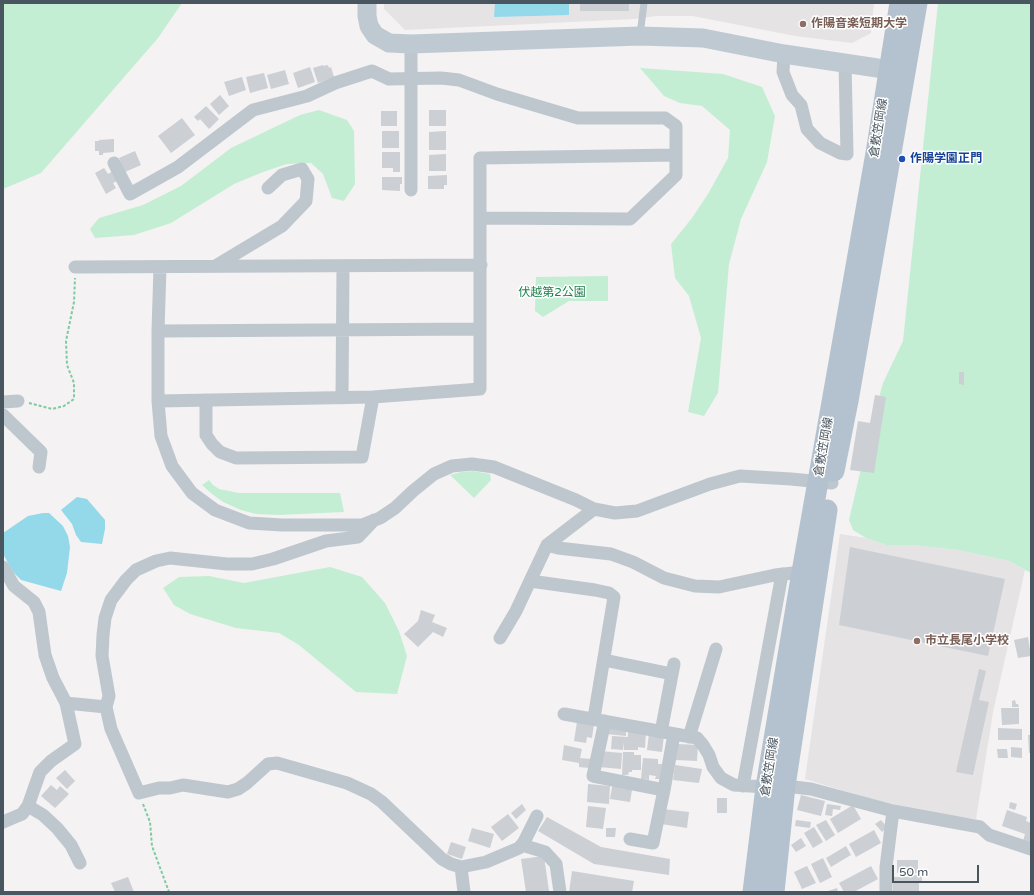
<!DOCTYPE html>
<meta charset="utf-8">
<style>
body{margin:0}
#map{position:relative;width:1034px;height:895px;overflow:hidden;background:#f4f2f2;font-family:"Varela Round",sans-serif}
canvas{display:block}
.frame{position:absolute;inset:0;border:4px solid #4a565f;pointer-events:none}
.scale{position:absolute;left:892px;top:865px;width:87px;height:18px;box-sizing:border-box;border:2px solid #4a565f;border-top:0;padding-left:5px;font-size:12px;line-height:14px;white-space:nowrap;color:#4a565f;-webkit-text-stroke:3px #fff;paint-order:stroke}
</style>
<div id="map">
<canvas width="1034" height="895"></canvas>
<div class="frame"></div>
<div class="scale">50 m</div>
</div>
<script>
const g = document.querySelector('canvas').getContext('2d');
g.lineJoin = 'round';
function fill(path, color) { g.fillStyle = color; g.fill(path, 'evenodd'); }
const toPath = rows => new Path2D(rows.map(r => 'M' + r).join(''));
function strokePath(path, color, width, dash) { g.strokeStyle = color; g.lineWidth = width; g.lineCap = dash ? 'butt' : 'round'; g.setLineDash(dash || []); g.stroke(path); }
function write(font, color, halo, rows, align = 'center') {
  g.font = font + ' "Varela Round","Noto Sans JP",sans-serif'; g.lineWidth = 3; g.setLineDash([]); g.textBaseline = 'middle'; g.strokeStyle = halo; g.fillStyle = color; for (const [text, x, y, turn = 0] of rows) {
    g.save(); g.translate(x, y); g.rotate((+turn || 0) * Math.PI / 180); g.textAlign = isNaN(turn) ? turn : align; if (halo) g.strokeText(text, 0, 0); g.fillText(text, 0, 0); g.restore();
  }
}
const education = toPath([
 [384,3,874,3,871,33,852,43,795,36,693,16,656,16,634,19,405,30,384,9],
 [840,534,866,538,886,545,913,545,957,550,1009,561,1025,570,993,712,976,819,928,813,860,796,805,779]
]);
const green = toPath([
 [3,3,182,3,158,38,41,173,3,189],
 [938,3,1031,3,1031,573,1009,561,957,550,913,545,886,545,866,538,853,530,849,520,870,430,883,383,903,341],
 [640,68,723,74,762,87,775,116,767,162,741,219,729,264,718,393,704,416,688,412,701,338,689,296,675,278,671,244,692,218,708,194,728,158,730,130,702,106,680,103,664,96],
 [319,110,347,120,354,131,355,184,344,201,332,198,323,174,311,163,287,164,263,172,234,184,171,223,134,235,95,238,90,229,99,218,143,205,181,186,231,148,300,115],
 [608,276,608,301,569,301,543,317,535,311,536,277],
 [473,471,490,474,491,480,474,498,450,475,461,472],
 [209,480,213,485,219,489,239,493,340,493,344,512,279,515,256,514,241,510,223,502,212,494,202,485],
 [330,567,362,577,385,603,399,631,407,656,397,694,356,692,299,645,279,633,236,628,190,614,174,605,163,588,179,577,209,576,244,583]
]);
const water = toPath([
 [495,3,569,3,569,15,494,17],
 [77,497,87,499,105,520,105,529,102,544,81,542,76,535,72,524,61,510],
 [43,513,49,513,63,526,68,536,70,547,67,573,61,591,21,580,13,572,3,554,3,533,28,516]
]);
const building = toPath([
 [580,3,629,3,629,11,580,11],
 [323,65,323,66,328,65,329,68,331,67,334,77,318,83,313,68],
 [310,67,315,82,298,88,293,73],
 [285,70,289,84,271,89,267,75],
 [264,73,268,88,250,93,246,77],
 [242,77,246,90,229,96,224,82],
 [220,95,229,106,219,115,210,104],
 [206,106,219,119,209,129,200,119,198,121,194,117],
 [429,110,446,110,446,126,429,126],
 [381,111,397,111,397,126,381,126],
 [182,118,195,135,171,153,158,136],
 [382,131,399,131,399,148,382,148],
 [446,131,446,150,429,150,429,132],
 [114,139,114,152,103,153,103,155,99,155,99,151,95,151,95,141,99,141,99,140],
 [135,151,141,165,125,172,119,158],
 [382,152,400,152,400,172,393,172,393,168,382,168],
 [446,154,446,171,429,171,429,155],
 [104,168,108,174,113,171,119,180,113,183,116,188,106,194,95,173],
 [447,175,447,185,444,185,444,189,428,189,428,176],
 [382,177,402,177,402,184,400,184,400,191,382,190],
 [959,372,964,372,964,385,959,384],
 [875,395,886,397,874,473,850,470,858,421,870,423],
 [850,547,1005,579,988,656,839,625],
 [421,610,435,615,432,622,447,628,443,637,433,632,418,647,404,634,418,621],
 [1028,637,1031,656,1018,658,1014,640],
 [979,669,986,671,979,700,989,702,973,775,956,772],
 [1015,700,1016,704,1018,704,1019,707,1012,707,1012,701],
 [1001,708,1019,708,1019,724,1002,725],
 [577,722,594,724,592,738,587,737,586,743,574,741],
 [607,726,626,727,626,736,606,734],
 [998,728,1022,729,1022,740,998,740],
 [628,730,646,731,645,748,638,747,638,750,624,750,624,742,623,750,611,749,612,736,628,737],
 [649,733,664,735,662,752,647,750],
 [1028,735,1031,735,1031,753,1029,753],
 [677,744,698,745,697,761,676,760],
 [564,745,582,749,580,758,591,759,589,768,579,767,579,763,562,760],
 [1011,747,1022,748,1022,758,1011,757],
 [997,749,1007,749,1008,758,998,758],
 [600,751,622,753,621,769,599,767],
 [623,752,634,752,634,755,641,755,641,770,632,770,632,772,629,772,628,775,622,775],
 [643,758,658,759,658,764,662,764,661,779,655,779,656,776,649,775,649,780,641,779],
 [675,765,702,769,699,783,673,780],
 [65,770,75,781,67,789,56,778],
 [613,782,630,787,629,790,632,790,630,802,610,799],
 [588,784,610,786,609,804,587,802],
 [51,785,57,790,60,786,69,794,55,808,41,796],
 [801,795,825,801,821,816,797,810],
 [717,798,727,798,727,813,717,813],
 [1010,802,1017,804,1015,810,1009,808],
 [522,804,526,810,516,819,511,813],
 [827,804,841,806,840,810,833,809,832,816,825,815],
 [853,805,861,819,838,833,830,819],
 [588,806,606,808,603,829,586,827],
 [663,809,689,812,687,828,661,824],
 [1007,810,1027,817,1026,821,1031,823,1031,844,1023,841,1025,834,1002,826],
 [508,814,519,828,502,841,491,827],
 [547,817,601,847,670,859,669,875,594,864,538,831],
 [796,820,811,822,810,828,795,826],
 [826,820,835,835,826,841,816,825],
 [881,820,887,827,882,832,875,824],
 [814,827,823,842,813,848,804,833],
 [472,828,494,834,490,848,468,841],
 [606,828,616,828,615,837,606,837],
 [874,830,881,843,856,857,849,844],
 [801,838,806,846,796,852,791,845],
 [451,842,466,847,462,859,447,854],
 [846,846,851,855,831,867,826,858],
 [544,856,549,891,526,892,521,859],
 [823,858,832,877,820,883,811,864],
 [897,860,918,860,918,873,897,873],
 [807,866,816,883,802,889,794,872],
 [871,866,878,879,854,892,844,892,839,883],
 [572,871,634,881,632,892,569,892],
 [907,875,922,875,922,882,919,882,919,892,893,892,893,877,907,877],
 [128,877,134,892,115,892,111,883],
 [837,888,838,892,825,892]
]);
const path = toPath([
 [29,403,52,409,64,406,74,399,74,383,67,365,66,341,74,302,75,278],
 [143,804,150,822,152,846,169,892]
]);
const lane = toPath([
 [640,35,644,3]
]);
const street = toPath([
 [411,44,411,190],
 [784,54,783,72,792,95,801,105,807,129,820,143,840,153,847,154,845,63],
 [114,163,130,194,178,167,253,110,307,96,335,83,372,71,389,79,441,78,459,80,497,94,578,118,665,118,676,126,676,175,630,219,481,218],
 [217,265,282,226,306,201,308,179,302,169,282,175,268,188],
 [75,267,481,265],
 [160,267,158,331,158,401,161,436,172,466,192,493,215,510,249,523,282,525,362,525,380,518,395,508,413,491,434,474,452,466,472,464,494,467,576,500,594,509,615,513,637,511,710,484,740,476,791,479,832,483],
 [158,331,480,329],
 [342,398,343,266],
 [206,400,206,435,212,444,220,452,236,458,362,457,373,397],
 [158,401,373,397,480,389,480,158,676,155],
 [3,402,18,401],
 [3,415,41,452,39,467],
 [594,509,547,545,530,581,595,590,609,593,614,597,594,718],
 [374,520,358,537,326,541,273,559,252,564,227,564,170,558,156,561,136,570,126,580,111,600,105,618,103,635,102,656,109,696,106,707,111,729,139,793,159,788,170,788,183,785,228,792,238,789,247,783,268,764,277,763,347,783,371,794,382,802,442,859,451,864,461,867,486,862,519,848,524,842,537,816],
 [547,545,558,548,611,554,633,562,664,578,695,586,719,587,775,575,802,572],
 [3,567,14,586,34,602,39,612,45,655,53,678,66,703,106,707],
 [500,638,516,611,530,581],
 [604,660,672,674],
 [564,714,697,738,703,745,709,755,713,767,721,778,734,785,766,787,785,786,811,789,893,811,980,827,989,835,1031,849],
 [605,721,593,776,664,790,653,843,630,839],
 [661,732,674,664],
 [689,737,716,649],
 [743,786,782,574],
 [664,790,674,734],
 [28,806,43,815,57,828,71,845,80,863],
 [3,822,22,814,28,806,40,772,51,761,75,744,66,703],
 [522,845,545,852,556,864,560,892],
 [461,867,464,892],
 [886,892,886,867,893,811]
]);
const secondary = toPath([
 [367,3,367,16,369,26,375,35,389,43,411,44,640,36,703,38,784,54,904,72]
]);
const primary = toPath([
 [834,471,848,401,917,3],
 [753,892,766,787,802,572,876,153,900,3],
 [774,892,785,786,827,510]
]);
const markers = [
 [803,24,4,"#8d6e63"],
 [902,159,4,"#1a4fb4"],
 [917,641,4,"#8d6e63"]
];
const educationNames = [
 ["作陽音楽短期大学",811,24],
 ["市立長尾小学校",925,641]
];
const streetNames = [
 ["倉敷笠岡線",879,128,-81],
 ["倉敷笠岡線",824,447,-80],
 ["倉敷笠岡線",770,767,-81]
];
const transitNames = [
 ["作陽学園正門",910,159]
];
const parkNames = [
 ["伏越第2公園",552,293]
];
fill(education, '#e5e3e4');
fill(green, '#c4eed3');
fill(water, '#94d9e9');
fill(building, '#cccfd4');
strokePath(path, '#7dcba2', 2, [3, 2]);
strokePath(lane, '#bec7ce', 7);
strokePath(street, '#bec7ce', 13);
strokePath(secondary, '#bfc9d2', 19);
strokePath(primary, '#b4c2cf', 21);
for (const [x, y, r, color] of markers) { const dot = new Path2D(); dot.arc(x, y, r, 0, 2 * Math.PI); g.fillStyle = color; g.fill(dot); strokePath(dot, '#fff', 1.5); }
write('bold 12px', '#785e54', '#fff', educationNames, 'left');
write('12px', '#4a565f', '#fff', streetNames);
write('bold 12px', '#164399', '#fff', transitNames, 'left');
write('12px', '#1d7f4b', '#fff', parkNames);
</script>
